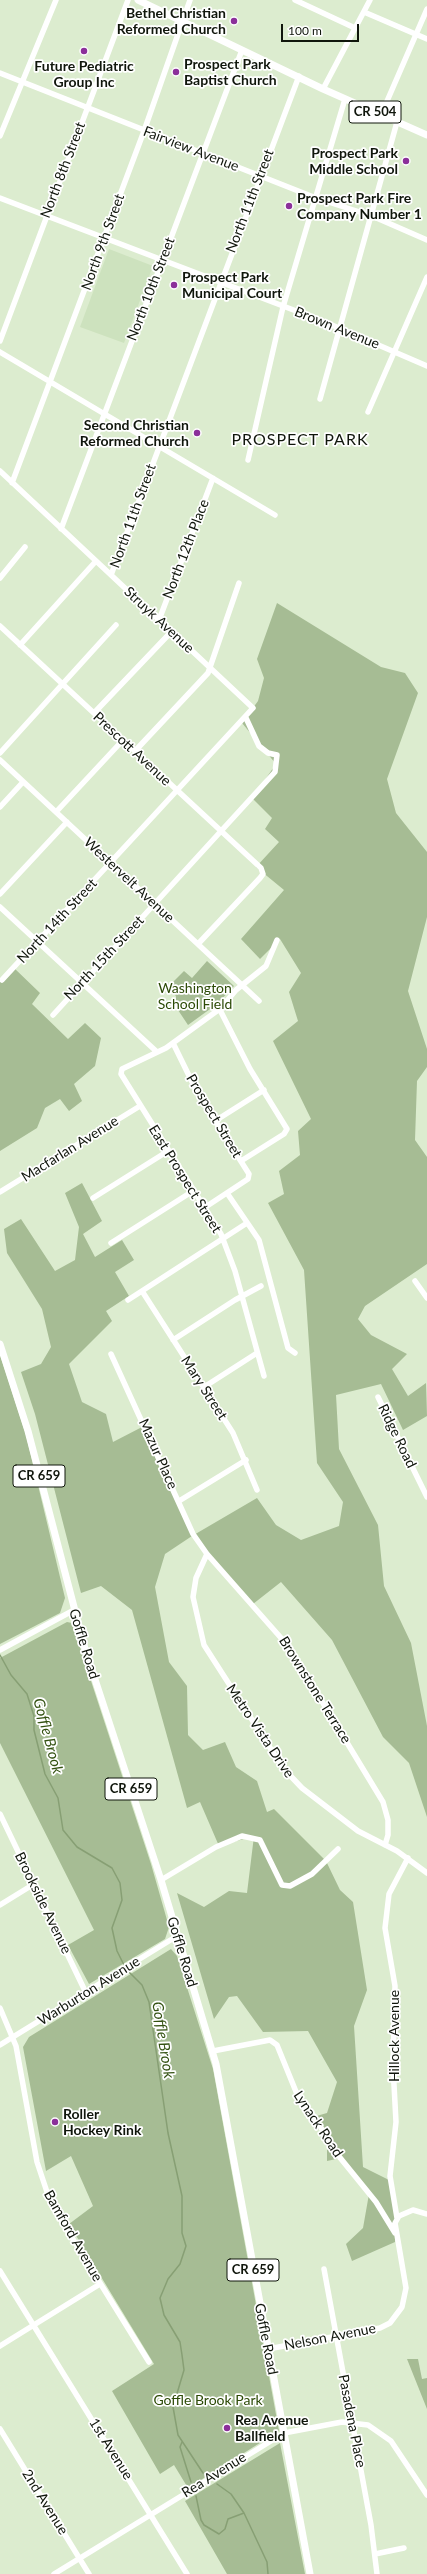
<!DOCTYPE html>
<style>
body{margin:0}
#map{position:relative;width:427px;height:2574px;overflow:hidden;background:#dceccf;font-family:Lato,sans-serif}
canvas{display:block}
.scale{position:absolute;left:281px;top:24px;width:78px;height:18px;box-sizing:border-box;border:2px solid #10160c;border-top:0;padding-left:5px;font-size:12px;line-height:14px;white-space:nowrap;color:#10160c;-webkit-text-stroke:3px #fff;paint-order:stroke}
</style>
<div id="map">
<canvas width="427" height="2574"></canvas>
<div class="scale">100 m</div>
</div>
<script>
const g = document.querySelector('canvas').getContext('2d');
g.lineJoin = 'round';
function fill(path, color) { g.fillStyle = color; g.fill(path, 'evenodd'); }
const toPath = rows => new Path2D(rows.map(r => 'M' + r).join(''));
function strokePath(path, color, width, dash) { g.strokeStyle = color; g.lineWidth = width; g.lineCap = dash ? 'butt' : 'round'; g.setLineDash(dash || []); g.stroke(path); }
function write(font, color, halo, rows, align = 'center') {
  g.font = font + ' Lato,sans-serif'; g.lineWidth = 3.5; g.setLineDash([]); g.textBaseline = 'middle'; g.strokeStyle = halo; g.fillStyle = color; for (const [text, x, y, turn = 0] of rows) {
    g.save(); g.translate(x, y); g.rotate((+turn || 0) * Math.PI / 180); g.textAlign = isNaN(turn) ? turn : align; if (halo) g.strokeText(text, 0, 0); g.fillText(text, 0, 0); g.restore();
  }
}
const built = toPath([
 [109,249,153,266,124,343,80,327]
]);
const green = toPath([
 [277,603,381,667,405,673,418,693,387,779,396,813,427,852,427,917,408,991,427,1049,427,1067,417,1081,415,1140,427,1157,427,1264,365,1306,358,1319,371,1335,407,1354,392,1369,408,1396,426,1383,427,1416,403,1430,381,1384,336,1395,339,1449,378,1525,384,1586,411,1643,427,1726,427,1817,409,1763,383,1737,332,1640,281,1582,253,1604,192,1536,165,1554,155,1587,169,1662,187,1686,188,1735,203,1750,225,1742,236,1767,257,1781,267,1812,274,1809,326,1861,340,1890,353,1902,367,1990,354,2026,363,2167,389,2180,395,2218,395,2242,352,2261,346,2244,363,2228,369,2194,341,2158,327,2161,327,2141,313,2117,327,2113,337,2082,308,2031,263,2032,237,1996,229,1997,214,2019,177,1893,204,1907,229,1891,247,1893,254,1836,219,1846,200,1802,187,1808,132,1610,101,1586,81,1593,35,1414,21,1372,41,1364,51,1347,42,1309,7,1253,4,1229,21,1219,55,1271,75,1260,79,1227,65,1193,82,1183,102,1221,83,1234,95,1257,122,1240,134,1260,115,1272,129,1296,106,1311,112,1321,69,1364,82,1402,106,1414,113,1442,144,1426,192,1536,257,1498,276,1525,301,1540,339,1526,343,1502,317,1463,304,1270,268,1203,284,1194,279,1171,300,1155,298,1131,311,1119,273,1041,298,1021,289,992,301,973,280,939,260,959,241,939,284,890,256,867,279,842,265,829,272,818,252,798,276,764,242,723,258,701,264,678,257,659],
 [207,961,234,986,217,1004,188,1025,176,1007,176,996,167,988,184,971,192,978],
 [13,967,40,993,32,1004,68,1039,85,1023,101,1038,95,1066,74,1084,82,1101,69,1111,60,1099,45,1108,37,1128,0,1151,0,982],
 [0,1355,26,1435,65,1598,60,1613,0,1644],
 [67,1622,72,1623,151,1864,169,1927,165,1939,89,1984,68,1945,94,1930,0,1743,0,1658],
 [171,1949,177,1956,213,2069,279,2431,188,2488,174,2465,160,2474,112,2391,154,2364,69,2224,93,2206,71,2156,46,2171,23,2047,29,2037],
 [407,2359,418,2359,422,2379,427,2378,427,2409],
 [280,2443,305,2574,227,2574,185,2501]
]);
const stream = toPath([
 [0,1655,11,1675,27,1694,34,1716,34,1730,45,1774,58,1798,63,1830,77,1847,112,1868,120,1883,122,1900,112,1928,117,1951,125,1967],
 [127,1970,142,1985,149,2002,168,2133,182,2196,182,2233,186,2246,180,2264,168,2279,160,2298,164,2315,180,2342,182,2355,184,2370,173,2407,178,2435,203,2473],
 [182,2442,180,2447,191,2482],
 [217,2484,231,2494,244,2513,267,2562,268,2574],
 [196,2496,201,2520,204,2525,219,2534,225,2529,228,2519,244,2513]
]);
const minor = toPath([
 [295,0,355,28],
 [364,12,427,39],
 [0,73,316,198,372,216,427,240],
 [323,89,370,0],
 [381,115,427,9],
 [0,136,56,0],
 [0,198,325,322,427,366],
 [0,341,128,0],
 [0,352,275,515],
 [320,399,397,122],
 [368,412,427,277],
 [248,460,283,307,345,99],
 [0,471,253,708,2,980],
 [12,483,144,131,190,0],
 [61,529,242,50],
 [111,575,299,76],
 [0,578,25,547],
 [159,620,213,478],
 [0,626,261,868,263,874,260,878,198,944],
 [20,645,96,561],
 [94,713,172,631],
 [135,751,208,673,239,583],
 [0,753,116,625],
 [0,760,259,1001],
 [0,807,23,782],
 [56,812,123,740],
 [0,894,67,822],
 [0,907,157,1052],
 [219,1008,250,1069,287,1129,284,1134,241,1161],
 [53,1015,275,772,277,755,268,753,259,746,246,718],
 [173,1043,197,1092,249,1174,248,1179,204,1208],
 [215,1121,264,1090],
 [0,1192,140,1106],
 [227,1193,259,1240,288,1348,295,1353],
 [93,1198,168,1151],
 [111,1243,193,1191],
 [415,1281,427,1298],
 [142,1291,233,1433,257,1490],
 [128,1300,247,1223],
 [173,1340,235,1300,261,1286],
 [111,1354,193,1534,207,1554,289,1647,383,1802,388,1820,388,1835,385,1845],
 [264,1376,235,1271,221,1234,121,1074,122,1069,166,1048,221,1008,236,990,266,966,277,940],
 [204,1387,257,1353],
 [378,1397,427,1497],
 [179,1501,246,1460],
 [207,1554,196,1578,193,1597,204,1645,283,1768,302,1788,358,1831,397,1851,427,1873],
 [0,1650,74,1610],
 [0,1814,86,1993],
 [161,1880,216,1847,242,1836,260,1840,282,1885,290,1886,312,1874,338,1849],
 [0,1905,34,1884],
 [0,2008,16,2046,37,2162,47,2192,61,2220,149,2362],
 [0,2045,177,1936],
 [213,2051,270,2040,277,2045,301,2104,315,2117,333,2149,376,2202,395,2233],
 [397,2218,390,2176,396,2122,393,2066,395,1986,385,1928,389,1894,408,1858],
 [324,2269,371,2525,377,2574],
 [0,2271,187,2574],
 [0,2346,100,2284],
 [268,2349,380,2328,390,2323,402,2307,406,2288,395,2223,399,2216,413,2210,427,2214],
 [0,2429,89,2574],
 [375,2554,404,2548],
 [54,2574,284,2433,342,2422,368,2425,391,2441,427,2495]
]);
const major = toPath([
 [138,0,323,89,427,135],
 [0,1344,28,1431,85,1649,161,1880,216,2064,310,2574]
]);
const markers = [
 [234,21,4,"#8b2f9a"],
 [84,51,4,"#8b2f9a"],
 [176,72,4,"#8b2f9a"],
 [406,161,4,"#8b2f9a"],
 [289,206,4,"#8b2f9a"],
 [174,285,4,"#8b2f9a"],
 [197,433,4,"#8b2f9a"],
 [55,2122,4,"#8b2f9a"],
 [227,2428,4,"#8b2f9a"]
];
const shields = [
 [375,112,52],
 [39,1476,52],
 [131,1789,52],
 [253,2270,52]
];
const shieldNames = [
 ["CR 504",375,112],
 ["CR 659",39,1476],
 ["CR 659",131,1789],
 ["CR 659",253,2270]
];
const poiNames = [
 ["Bethel Christian",226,13,"right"],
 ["Reformed Church",226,29,"right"],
 ["Prospect Park",184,64],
 ["Baptist Church",184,80],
 ["Future Pediatric",84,66,"center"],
 ["Group Inc",84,82,"center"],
 ["Prospect Park",398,153,"right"],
 ["Middle School",398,169,"right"],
 ["Prospect Park Fire",297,198],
 ["Company Number 1",297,214],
 ["Prospect Park",182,277],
 ["Municipal Court",182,293],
 ["Second Christian",189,425,"right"],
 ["Reformed Church",189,441,"right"],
 ["Roller",63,2114],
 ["Hockey Rink",63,2130],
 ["Rea Avenue",235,2420],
 ["Ballfield",235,2436]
];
const streetNames = [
 ["Fairview Avenue",191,149,21],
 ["North 8th Street",63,170,-69],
 ["North 11th Street",250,201,-69],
 ["North 9th Street",103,242,-70],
 ["North 10th Street",151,289,-69],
 ["Brown Avenue",337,328,22],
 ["North 11th Street",133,516,-70],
 ["North 12th Place",186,549,-69],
 ["Struyk Avenue",159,620,43],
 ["Prescott Avenue",132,749,43],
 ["Westervelt Avenue",129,880,43],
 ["North 14th Street",57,921,-47],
 ["North 15th Street",104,958,-47],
 ["Prospect Street",214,1116,59],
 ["Macfarlan Avenue",70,1149,-32],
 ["East Prospect Street",185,1179,58],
 ["Mary Street",204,1388,57],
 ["Ridge Road",397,1436,64],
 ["Mazur Place",158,1454,66],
 ["Goffle Road",84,1644,73],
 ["Brownstone Terrace",315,1690,58],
 ["Metro Vista Drive",260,1731,56],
 ["Brookside Avenue",43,1903,64],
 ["Goffle Road",182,1952,73],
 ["Warburton Avenue",89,1991,-32],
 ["Hillock Avenue",394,2036,-90],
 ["Lynack Road",318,2124,56],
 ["Bamford Avenue",73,2236,60],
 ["Nelson Avenue",330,2337,-11],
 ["Goffle Road",266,2339,79],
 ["Pasadena Place",352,2421,79],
 ["1st Avenue",111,2449,58],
 ["Rea Avenue",214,2475,-32],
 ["2nd Avenue",45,2502,58]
];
const parkNames = [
 ["Washington",195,988],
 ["School Field",195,1004],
 ["Goffle Brook Park",208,2400]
];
const waterNames = [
 ["Goffle Brook",48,1736,75],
 ["Goffle Brook",163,2040,81]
];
const quarterNames = [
 ["PROSPECT PARK",300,440]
];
fill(built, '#cde2be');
fill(green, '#a6bc94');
strokePath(stream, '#879f74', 1.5);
strokePath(minor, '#fff', 5.5);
strokePath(major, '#fff', 7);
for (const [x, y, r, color] of markers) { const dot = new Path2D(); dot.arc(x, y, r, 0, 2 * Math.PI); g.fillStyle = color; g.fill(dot); strokePath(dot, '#fff', 1.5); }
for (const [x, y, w] of shields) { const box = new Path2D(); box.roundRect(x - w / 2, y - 11, w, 22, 3); g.fillStyle = '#fff'; g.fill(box); strokePath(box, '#10160c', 1); }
write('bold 13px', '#10160c', null, shieldNames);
write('bold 14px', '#10160c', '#fff', poiNames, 'left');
write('14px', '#10160c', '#fff', streetNames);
write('14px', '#2c4a06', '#fff', parkNames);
write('italic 15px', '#335111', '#fff', waterNames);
g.letterSpacing = '1px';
write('16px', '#10160c', '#fff', quarterNames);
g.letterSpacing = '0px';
</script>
